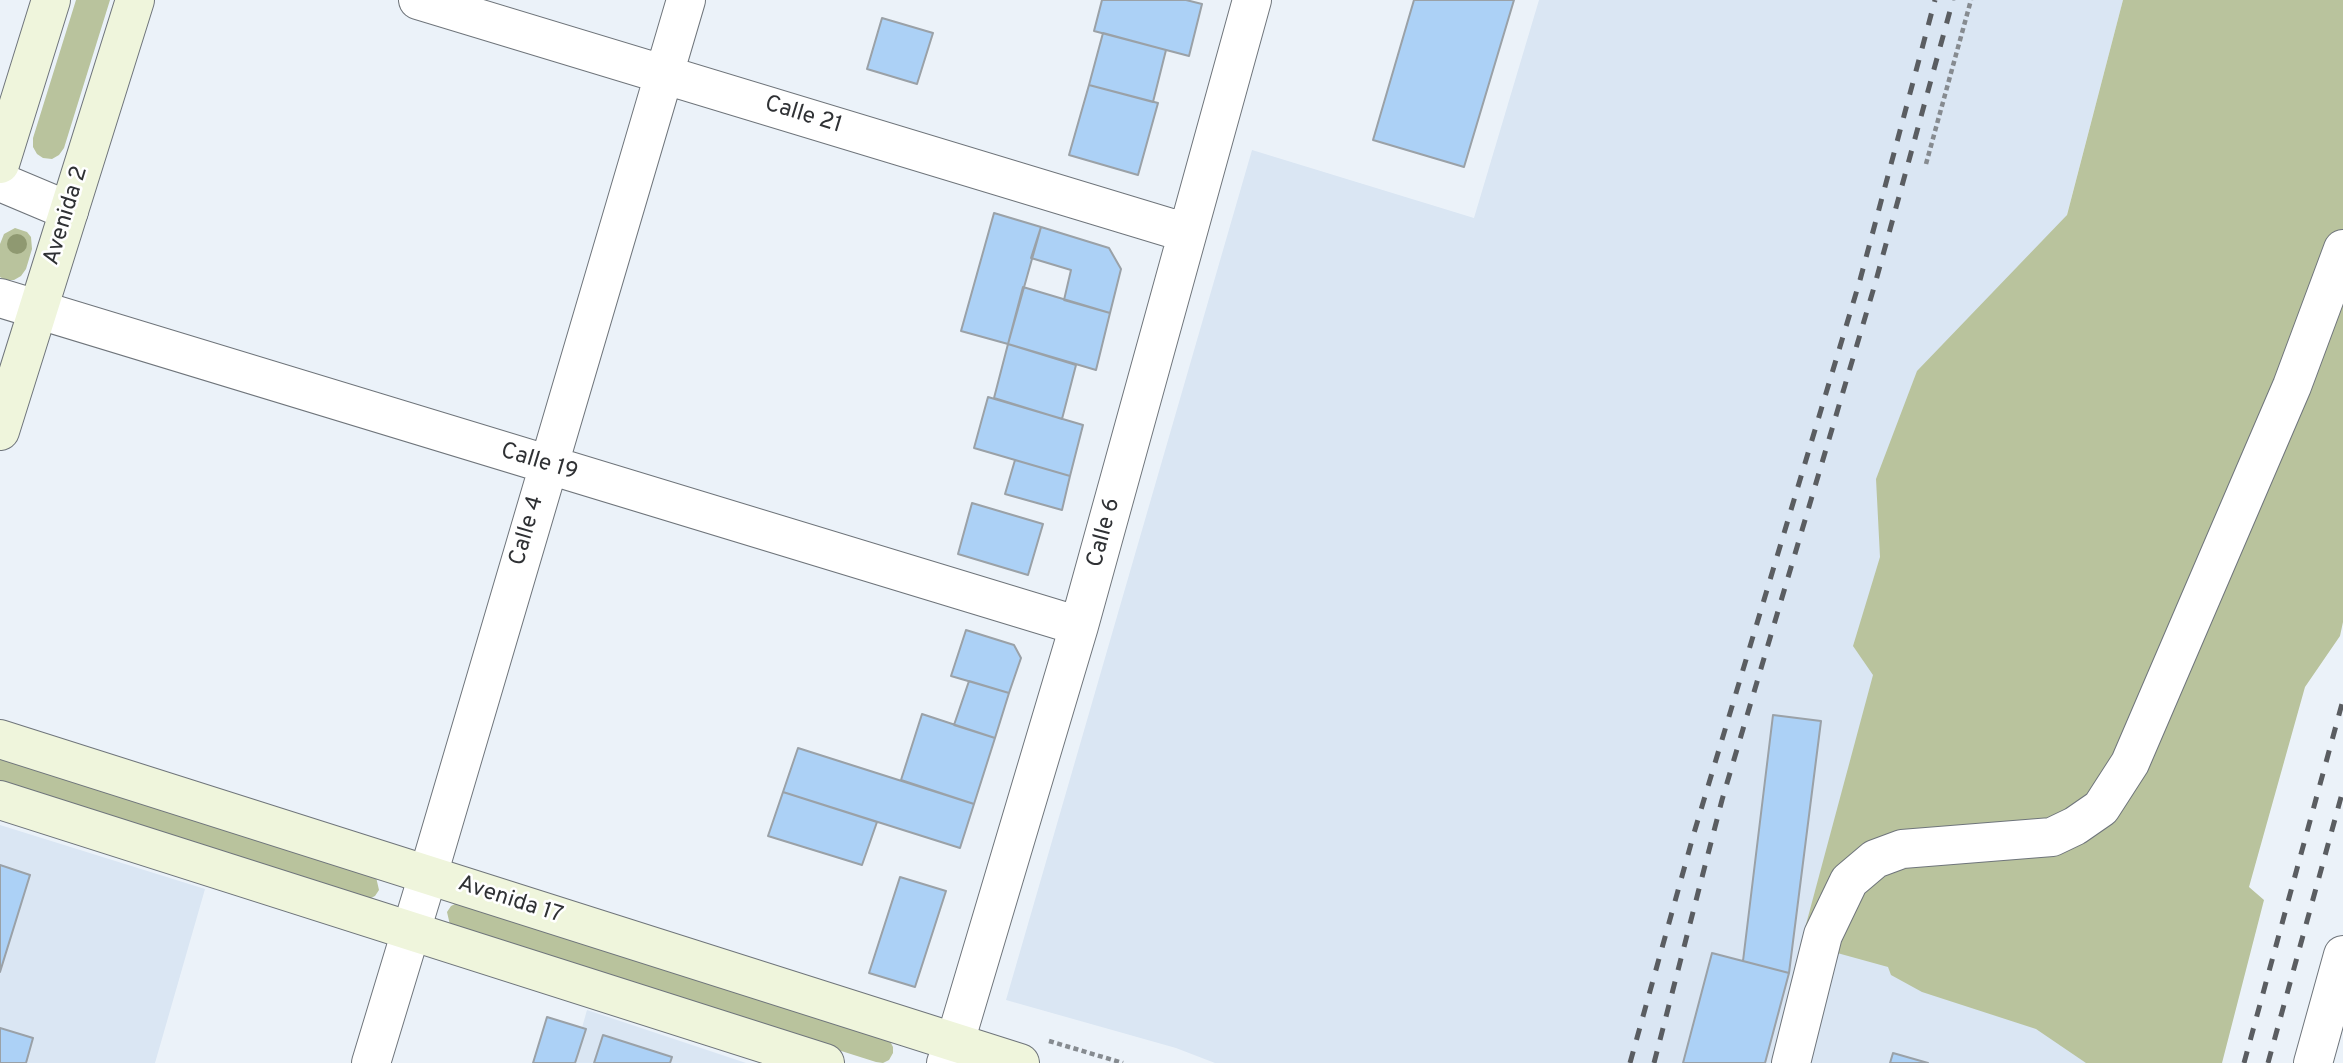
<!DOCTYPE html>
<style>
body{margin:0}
canvas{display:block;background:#ebf2f9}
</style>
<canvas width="2343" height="1063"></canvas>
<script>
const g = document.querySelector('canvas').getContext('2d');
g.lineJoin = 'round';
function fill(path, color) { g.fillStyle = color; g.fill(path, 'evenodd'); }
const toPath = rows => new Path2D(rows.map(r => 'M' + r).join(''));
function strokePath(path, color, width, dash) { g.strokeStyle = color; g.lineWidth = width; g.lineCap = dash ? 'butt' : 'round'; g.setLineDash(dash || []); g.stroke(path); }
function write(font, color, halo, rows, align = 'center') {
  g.font = font + ' Overpass,sans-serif'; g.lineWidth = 5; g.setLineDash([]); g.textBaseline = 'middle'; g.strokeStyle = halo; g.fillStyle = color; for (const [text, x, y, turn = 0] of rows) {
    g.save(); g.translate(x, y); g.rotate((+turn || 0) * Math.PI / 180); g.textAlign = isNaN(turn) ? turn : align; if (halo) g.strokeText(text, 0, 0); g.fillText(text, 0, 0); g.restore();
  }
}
const built = toPath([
 [1539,0,2123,0,2024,379,2202,1056,2223,1063,1215,1063,1176,1048,1006,1000,1252,150,1474,218],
 [0,825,205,889,155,1063,0,1063],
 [587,1010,746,1063,572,1063]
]);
const green = toPath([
 [76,0,110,0,64,148,59,155,52,159,43,158,37,154,33,147,33,138],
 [2123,0,2343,0,2343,622,2340,636,2305,687,2249,887,2264,900,2222,1063,2086,1063,2036,1029,1922,992,1891,975,1888,967,1801,943,1873,675,1853,646,1880,557,1876,479,1917,371,2067,215],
 [15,228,27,232,31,237,32,249,26,269,21,276,14,280,5,280,0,277,0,244,4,234],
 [0,756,376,877,379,890,375,896,369,899,0,784],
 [457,903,890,1041,893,1047,893,1053,889,1060,883,1063,876,1062,456,929,450,925,447,912,451,906]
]);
const building = toPath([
 [1102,0,1186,0,1202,4,1189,56,1094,31,1102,0],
 [1414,0,1514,0,1464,167,1373,140,1414,0],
 [882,18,933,33,917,84,867,69,882,18],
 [1103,33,1166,50,1153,102,1089,85,1103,33],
 [1089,85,1158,103,1138,175,1069,155,1089,85],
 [994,213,1041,227,1008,344,961,331,994,213],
 [1041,227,1109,248,1121,269,1110,313,1064,300,1071,270,1031,258,1041,227],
 [1023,287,1110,313,1096,370,1008,344,1023,287],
 [1008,344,1076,365,1062,419,994,398,1008,344],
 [988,397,1083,425,1070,476,974,448,988,397],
 [1015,460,1070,476,1062,510,1005,494,1015,460],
 [972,503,1043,524,1028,575,958,554,972,503],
 [966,630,1014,645,1021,658,1009,693,951,676,966,630],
 [969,681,1009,693,995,738,954,725,969,681],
 [922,714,995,738,974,804,901,780,922,714],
 [1773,715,1821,721,1789,973,1743,961,1773,715],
 [798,748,974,804,960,848,783,792,798,748],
 [783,792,877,822,862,865,768,836,783,792],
 [0,865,30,875,0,972,0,865],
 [900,877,946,891,915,987,869,973,900,877],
 [1712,953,1789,973,1765,1063,1683,1063,1712,953],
 [547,1017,586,1029,575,1063,533,1063,547,1017],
 [0,1028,33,1038,26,1063,0,1063,0,1028],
 [603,1035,672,1057,670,1063,594,1063,603,1035],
 [1893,1053,1928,1063,1890,1063,1893,1053]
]);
const path = toPath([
 [1926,164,1971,0],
 [1049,1041,1123,1063]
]);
const street = toPath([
 [418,0,1187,233],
 [0,182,69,211],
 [0,298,1079,626],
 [371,1063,428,875,686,0],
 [946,1063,955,1042,1079,626,1252,0],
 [1791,1063,1823,935,1849,881,1875,859,1902,849,2052,837,2075,826,2101,808,2130,763,2292,386,2343,249],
 [2313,1063,2343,955]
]);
const secondary = toPath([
 [0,164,51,0],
 [0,431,135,0],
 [0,739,1020,1063],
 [0,800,825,1063]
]);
const rail = toPath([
 [1630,1063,1694,833,1860,280,1935,0],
 [1654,1063,1722,800,1875,284,1953,0],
 [2244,1063,2343,700],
 [2268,1063,2343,790]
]);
const trees = [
 [17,244]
];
const streetNames = [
 ["Calle 21",803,116,17],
 ["Avenida 2",67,216,-73],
 ["Calle 19",539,463,17],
 ["Calle 4",528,531,-74],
 ["Calle 6",1105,533,-75],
 ["Avenida 17",510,901,18]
];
fill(built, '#dae6f3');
fill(green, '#b9c39d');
fill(building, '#acd1f6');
strokePath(building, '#9aa1a7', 2);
strokePath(street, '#6f757b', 40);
strokePath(secondary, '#6f757b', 40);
strokePath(path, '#868b90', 4.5, [5, 3.5]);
strokePath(street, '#fff', 38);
strokePath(secondary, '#eff5dc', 38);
strokePath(rail, '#5a5d61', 5, [12, 12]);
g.fillStyle = '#8f9971';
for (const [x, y] of trees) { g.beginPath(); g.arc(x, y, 10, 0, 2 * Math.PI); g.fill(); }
write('23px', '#2f3134', '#fff', streetNames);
</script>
